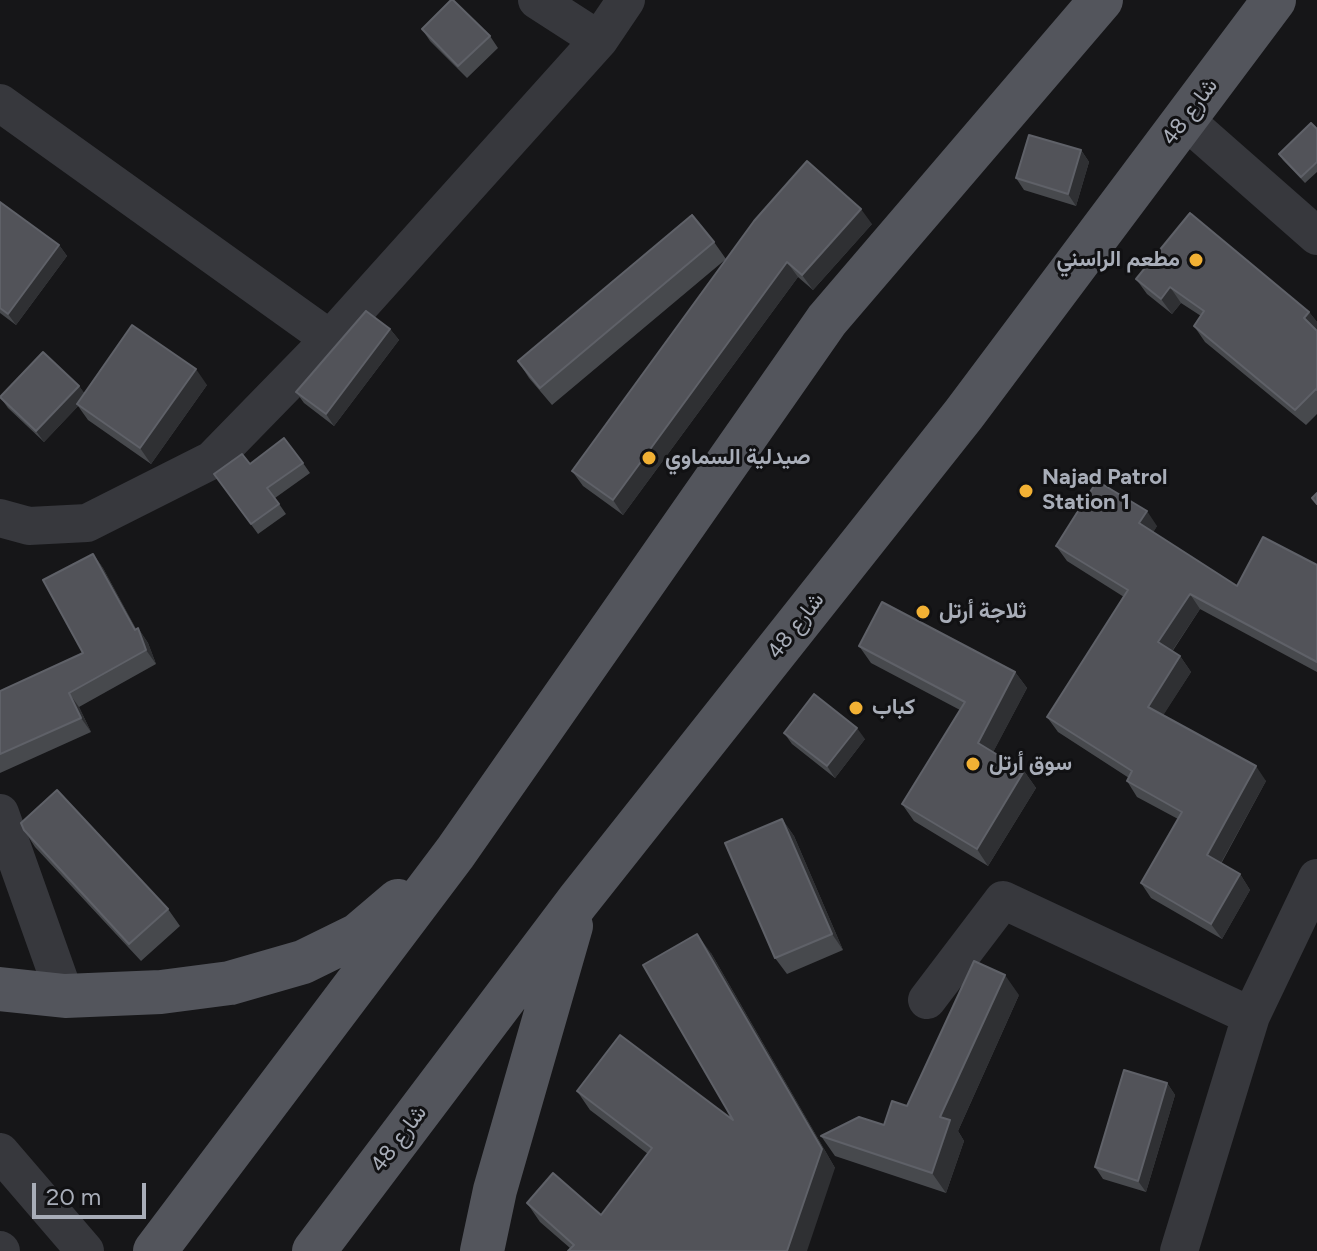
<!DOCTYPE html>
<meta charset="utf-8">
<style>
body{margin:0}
#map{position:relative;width:1317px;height:1251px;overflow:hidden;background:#161618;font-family:Figtree,sans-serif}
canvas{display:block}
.scale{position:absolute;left:32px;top:1183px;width:114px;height:36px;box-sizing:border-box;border:4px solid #a8adb8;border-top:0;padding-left:10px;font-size:24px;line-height:28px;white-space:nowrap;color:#a8adb8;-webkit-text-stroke:6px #111113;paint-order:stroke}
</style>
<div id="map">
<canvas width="1317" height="1251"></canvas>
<div class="scale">20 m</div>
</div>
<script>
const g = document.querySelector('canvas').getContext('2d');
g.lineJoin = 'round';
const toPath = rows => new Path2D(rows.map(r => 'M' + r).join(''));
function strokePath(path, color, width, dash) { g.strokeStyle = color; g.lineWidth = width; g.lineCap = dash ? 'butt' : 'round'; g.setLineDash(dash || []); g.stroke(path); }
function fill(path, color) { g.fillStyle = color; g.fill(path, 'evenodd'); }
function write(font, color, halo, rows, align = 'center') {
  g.font = font + ' Figtree,Vazirmatn,sans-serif'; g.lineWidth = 6; g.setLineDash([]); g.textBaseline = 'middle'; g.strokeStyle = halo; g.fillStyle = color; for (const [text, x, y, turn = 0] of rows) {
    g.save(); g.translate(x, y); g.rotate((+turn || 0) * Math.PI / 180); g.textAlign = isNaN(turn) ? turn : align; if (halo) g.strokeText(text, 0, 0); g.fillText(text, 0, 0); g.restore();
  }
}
const minor = toPath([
 [537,0,599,40],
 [0,103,330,339],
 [1184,119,1317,236],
 [0,518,29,526,87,523,212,460,330,339,599,40,626,0],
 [0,813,65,996],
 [927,1000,1003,900,1251,1016],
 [0,1152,85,1251],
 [0,1250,1,1251],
 [1179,1251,1251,1016,1317,878]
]);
const major = toPath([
 [0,989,65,996,161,992,230,983,303,962,358,935,398,901],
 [155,1251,455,853,827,320,1101,0],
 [314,1251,578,901,964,414,1274,0],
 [482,1251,495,1190,571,926]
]);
const wall = toPath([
 [422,29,490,36,498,48,467,78,430,41],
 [1317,129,1317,172,1305,183,1283,160,1279,154],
 [1081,150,1089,162,1076,206,1024,190,1016,178],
 [0,202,59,245,67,256,16,325,0,313],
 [754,221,872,224,813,290,798,277,623,515,583,486,572,471],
 [714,242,726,259,552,405,529,378,518,361],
 [1136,279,1309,312,1317,322,1317,414,1306,425,1205,342,1194,326,1201,316,1181,303,1172,314,1147,294],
 [390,329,399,340,334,426,304,403,296,392],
 [207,385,151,464,88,420,78,406,44,442,8,408,0,397,79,386,84,393],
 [303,463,310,473,275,498,286,514,258,534,214,474,250,464],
 [1157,526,1153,532,1237,586,1317,565,1317,672,1200,609,1172,652,1180,656,1191,672,1163,715,1266,781,1221,864,1240,874,1250,890,1222,939,1151,898,1141,883,1178,819,1137,797,1127,781,1129,778,1058,732,1047,717,1124,597,1067,561,1056,546],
 [93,554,103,568,136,629,138,628,148,643,156,664,79,707,91,732,0,773,0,691,83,653],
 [859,646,1015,672,1027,688,993,752,1024,771,1036,788,988,866,914,821,902,804,960,710,871,663],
 [784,733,865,739,835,778,792,744],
 [782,819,794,836,843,950,787,974,775,958],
 [24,830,168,909,180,926,141,961,35,847],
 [711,953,835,1168,570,1248,540,1222,527,1203,601,1215,648,1154,590,1110,577,1091,733,1120],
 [1019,995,958,1131,964,1141,946,1193,835,1156,821,1136,884,1125,907,1106],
 [1167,1083,1175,1095,1146,1192,1103,1179,1095,1167]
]);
const shadedWall = toPath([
 [1081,150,1089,162,1076,206,1068,194],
 [861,209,872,224,813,290,802,275],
 [59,245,67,256,16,325,8,314],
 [787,262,798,277,623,515,613,500],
 [1170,287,1181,303,1172,314,1161,299],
 [1309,312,1317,322,1317,331,1304,318],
 [390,329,399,340,334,426,326,414],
 [196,369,207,385,151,464,140,448],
 [79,386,87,397,44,442,36,431],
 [1147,511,1157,526,1150,538,1139,523],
 [93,554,103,568,141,638,138,628,148,643,156,664,146,650],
 [1190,594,1200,609,1168,657,1158,642],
 [1180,656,1191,672,1159,722,1148,707],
 [1015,672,1027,688,989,760,978,743],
 [69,693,79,707,91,732,81,718],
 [857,728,865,739,835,778,827,766],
 [1256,766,1266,781,1217,870,1207,855],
 [1024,771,1036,788,988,866,977,849],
 [782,819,794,836,843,950,832,934],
 [1240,874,1250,890,1222,939,1211,924],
 [697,934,711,953,835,1168,807,1251,787,1251],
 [1005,975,1019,995,958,1131,964,1141,946,1193,932,1173,940,1117],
 [1167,1083,1175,1095,1146,1192,1138,1181]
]);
const building = toPath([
 [451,0,453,0,490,36,458,66,422,29,451,0],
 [1311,123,1317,129,1317,162,1301,177,1279,154,1311,123],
 [1029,135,1081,150,1068,194,1016,178,1029,135],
 [807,161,861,209,802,275,787,262,613,500,572,471,754,221,807,161],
 [0,202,59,245,8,314,0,308,0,202],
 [1190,213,1309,312,1304,318,1317,331,1317,390,1316,389,1295,410,1194,326,1204,311,1170,287,1161,299,1136,279,1190,213],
 [692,215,714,242,540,388,518,361,692,215],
 [366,311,390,329,326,414,296,392,366,311],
 [132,325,196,369,140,448,77,404,132,325],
 [43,352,79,386,36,431,0,397,43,352],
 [284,438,303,463,267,488,279,504,251,524,214,474,242,454,250,464,284,438],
 [1097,481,1147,511,1139,523,1237,586,1263,537,1317,565,1317,662,1190,594,1158,642,1180,656,1148,707,1256,766,1207,855,1240,874,1211,924,1141,883,1182,812,1127,781,1132,771,1047,717,1128,590,1056,546,1097,481],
 [1317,493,1317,504,1312,498,1317,493],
 [93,554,135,630,138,628,146,650,69,693,81,718,0,754,0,691,83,653,43,580,93,554],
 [882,602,1015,672,978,743,1024,771,977,849,902,804,965,702,859,646,882,602],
 [814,694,857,728,827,766,784,733,814,694],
 [57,790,168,909,129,944,24,830,21,823,57,790],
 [782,819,832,934,775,958,725,843,782,819],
 [697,934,822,1149,787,1251,568,1251,574,1245,527,1203,553,1173,601,1215,652,1148,577,1091,620,1035,733,1120,643,965,697,934],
 [974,961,1005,975,940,1117,950,1120,932,1173,821,1136,859,1117,884,1125,892,1101,907,1106,974,961],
 [1124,1070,1167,1083,1138,1181,1095,1167,1124,1070]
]);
const markers = [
 [1196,260,8,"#f2b134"],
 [649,458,8,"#f2b134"],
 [1026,491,8,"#f2b134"],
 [923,612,8,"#f2b134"],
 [856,708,8,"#f2b134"],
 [973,764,8,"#f2b134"]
];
const streetNames = [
 ["شارع 48",1190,112,-53],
 ["شارع 48",796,626,-52],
 ["شارع 48",399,1139,-53]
];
const poiNames = [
 ["مطعم الراسني",1180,260,"right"],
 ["صيدلية السماوي",665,458],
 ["Najad Patrol",1042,478],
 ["Station 1",1042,503],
 ["ثلاجة أرتل",939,612],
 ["كباب",872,708],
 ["سوق أرتل",989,764]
];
strokePath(minor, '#37383d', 38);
strokePath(major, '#53555c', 44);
fill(wall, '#47494d');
fill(shadedWall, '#2f3033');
fill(building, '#525359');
strokePath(building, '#5f6168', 2);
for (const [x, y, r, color] of markers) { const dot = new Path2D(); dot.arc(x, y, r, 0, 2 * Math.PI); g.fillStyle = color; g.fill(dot); strokePath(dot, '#111113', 3); }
write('22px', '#a8adb8', '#111113', streetNames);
write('bold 22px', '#a8adb8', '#111113', poiNames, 'left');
</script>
